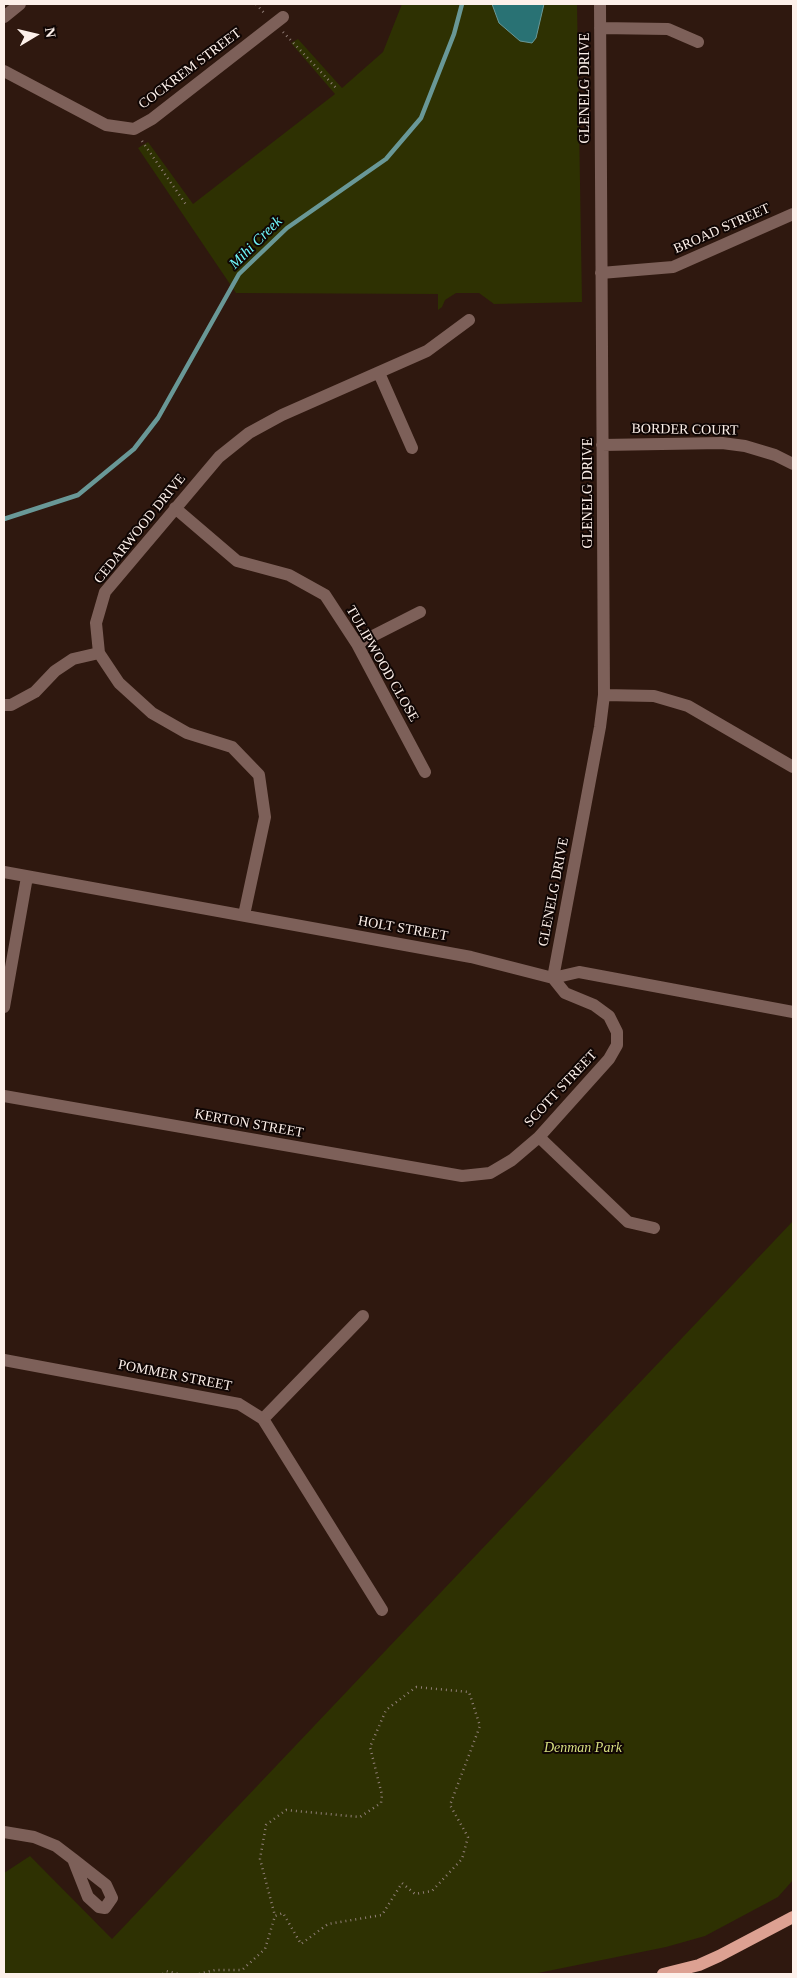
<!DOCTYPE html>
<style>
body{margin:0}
#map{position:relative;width:797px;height:1978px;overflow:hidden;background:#2f180f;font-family:"Times New Roman",serif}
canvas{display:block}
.frame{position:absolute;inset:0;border:5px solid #fdf0ea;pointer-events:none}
.north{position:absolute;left:10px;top:10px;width:50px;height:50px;-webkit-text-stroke:4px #100604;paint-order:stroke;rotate:81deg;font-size:14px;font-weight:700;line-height:20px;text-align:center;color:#fdf0ea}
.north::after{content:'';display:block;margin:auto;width:18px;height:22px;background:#fdf0ea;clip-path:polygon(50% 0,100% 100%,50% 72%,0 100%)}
</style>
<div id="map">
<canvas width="797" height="1978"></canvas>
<div class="frame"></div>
<div class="north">N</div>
</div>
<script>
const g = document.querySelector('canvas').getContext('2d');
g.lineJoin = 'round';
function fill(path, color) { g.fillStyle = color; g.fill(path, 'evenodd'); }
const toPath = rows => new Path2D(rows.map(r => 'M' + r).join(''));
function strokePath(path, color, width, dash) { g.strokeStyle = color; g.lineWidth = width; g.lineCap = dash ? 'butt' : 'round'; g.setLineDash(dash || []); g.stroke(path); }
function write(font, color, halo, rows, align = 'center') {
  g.font = font + ' "Times New Roman",serif'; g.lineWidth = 4; g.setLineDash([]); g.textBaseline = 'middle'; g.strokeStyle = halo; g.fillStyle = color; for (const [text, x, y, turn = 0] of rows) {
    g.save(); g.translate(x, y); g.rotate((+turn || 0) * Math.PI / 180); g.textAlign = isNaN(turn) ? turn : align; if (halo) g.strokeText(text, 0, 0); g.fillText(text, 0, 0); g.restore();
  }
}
const green = toPath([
 [402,4,577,4,582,302,494,304,479,293,456,293,445,300,442,307,438,310,438,294,236,293,138,148,148,142,193,204,335,94,291,43,298,39,342,88,383,52],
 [793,1221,793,1880,778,1897,705,1936,666,1947,533,1974,4,1974,4,1873,30,1856,112,1939]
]);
const water = toPath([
 [492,4,544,4,536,38,532,43,520,41,499,23,492,4]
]);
const stream = toPath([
 [4,519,78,495,134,449,158,418,239,274,287,228,386,159,421,118,454,34,462,4]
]);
const path = toPath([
 [256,4,265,14],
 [283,32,338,90],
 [142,141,187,206],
 [416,1687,469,1692,480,1726,450,1805,468,1837,462,1859,432,1891,415,1894,402,1883,382,1915,328,1924,301,1944,283,1913,275,1916,260,1859,266,1825,286,1810,360,1817,381,1803,382,1795,370,1747,386,1710,416,1687],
 [163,1974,166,1971,179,1974],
 [199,1974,215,1970,242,1970,265,1949,275,1916]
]);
const minor = toPath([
 [4,17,20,4],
 [600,28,668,29,698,42],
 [4,71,106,125,134,129,152,119,283,17],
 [601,273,673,267,793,214],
 [379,373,412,448],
 [602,445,722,443,745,446,775,455,793,464],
 [175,508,237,561,289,575,325,595,357,644,425,772],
 [357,644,420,612],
 [604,695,654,696,688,706,793,767],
 [4,705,11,705,35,692,55,671,73,659,99,653],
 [4,872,471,957,553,978,579,972,793,1012],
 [244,915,265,817,259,775,232,747,187,733,152,713,119,683,99,653,96,623,105,592,219,457,249,433,282,415,427,351,469,320],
 [553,978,600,727,604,695,600,4],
 [4,1007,27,877],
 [4,1096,462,1176,490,1173,512,1160,539,1137,609,1059,617,1045,617,1032,609,1016,594,1005,565,993,553,978],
 [539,1137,628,1222,654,1228],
 [4,1360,239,1404,263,1419,382,1610],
 [263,1419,363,1316],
 [4,1832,34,1837,56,1846,73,1859],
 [73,1859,106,1885,112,1898,105,1908,99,1907,88,1897,73,1859]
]);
const major = toPath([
 [663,1974,699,1965,719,1956,793,1917]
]);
const streetNames = [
 ["COCKREM STREET",190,69,-37],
 ["GLENELG DRIVE",585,88,-90],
 ["BROAD STREET",722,229,-24],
 ["BORDER COURT",685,430,1],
 ["GLENELG DRIVE",588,493,-90],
 ["CEDARWOOD DRIVE",140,529,-51],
 ["TULIPWOOD CLOSE",382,664,60],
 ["GLENELG DRIVE",554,892,-79],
 ["HOLT STREET",403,929,10],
 ["SCOTT STREET",561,1089,-47],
 ["KERTON STREET",249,1124,10],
 ["POMMER STREET",175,1376,11]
];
const parkNames = [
 ["Denman Park",583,1748]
];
const waterNames = [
 ["Mihi Creek",256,243,-45]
];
fill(green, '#2e3102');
fill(water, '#297274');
strokePath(water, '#699897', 1);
strokePath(stream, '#699897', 4.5);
strokePath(path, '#917f78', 2.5, [1, 4]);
strokePath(minor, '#7d6059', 12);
strokePath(major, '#dda192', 12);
write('14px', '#fdf0ea', '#100604', streetNames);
write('italic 14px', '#d6de80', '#100604', parkNames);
write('italic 15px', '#6ff7fb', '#100604', waterNames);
</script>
